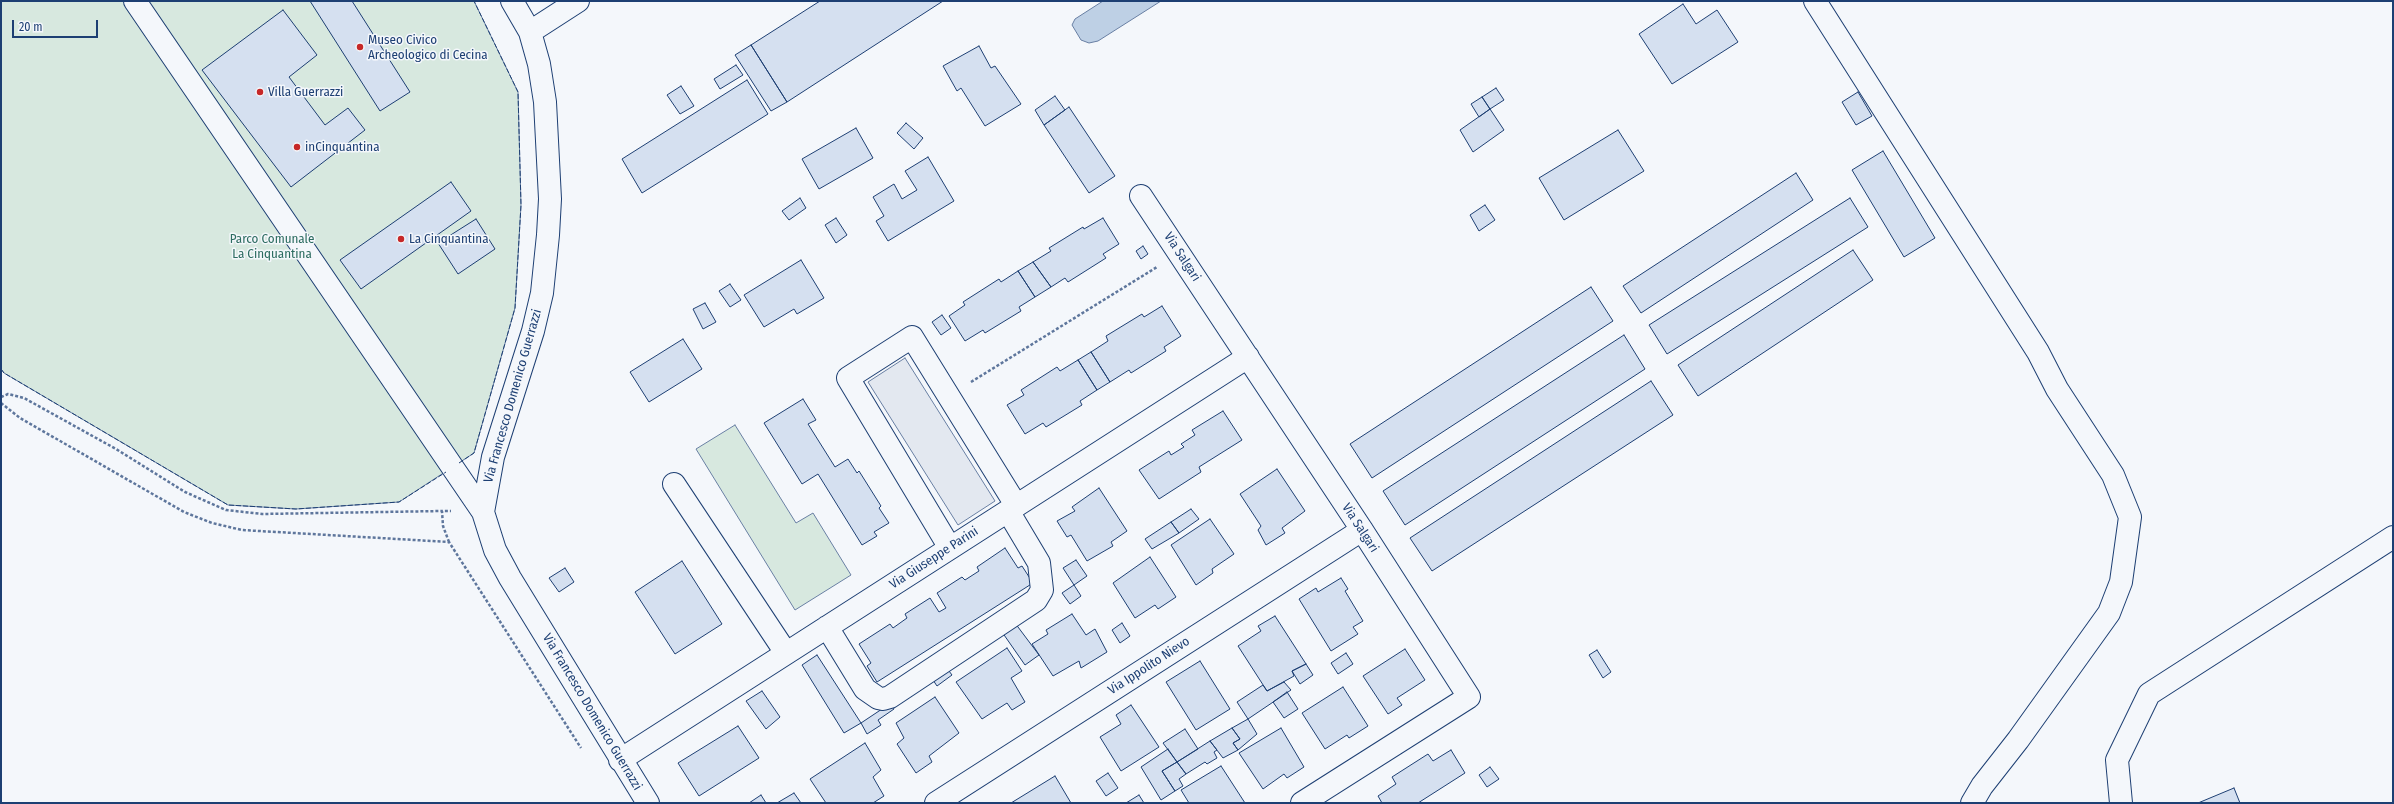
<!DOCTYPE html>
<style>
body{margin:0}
#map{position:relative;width:2394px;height:804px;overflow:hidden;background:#f4f7fb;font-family:"Fira Sans Condensed",sans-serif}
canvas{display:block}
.frame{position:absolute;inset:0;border:2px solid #1d3f73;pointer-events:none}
.scale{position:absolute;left:12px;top:20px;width:86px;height:18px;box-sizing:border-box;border:2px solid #1d3f73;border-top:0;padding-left:5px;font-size:12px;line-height:14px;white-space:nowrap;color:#1d3f73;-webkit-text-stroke:3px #f4f7fb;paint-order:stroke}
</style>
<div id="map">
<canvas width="2394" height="804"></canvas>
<div class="frame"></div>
<div class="scale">20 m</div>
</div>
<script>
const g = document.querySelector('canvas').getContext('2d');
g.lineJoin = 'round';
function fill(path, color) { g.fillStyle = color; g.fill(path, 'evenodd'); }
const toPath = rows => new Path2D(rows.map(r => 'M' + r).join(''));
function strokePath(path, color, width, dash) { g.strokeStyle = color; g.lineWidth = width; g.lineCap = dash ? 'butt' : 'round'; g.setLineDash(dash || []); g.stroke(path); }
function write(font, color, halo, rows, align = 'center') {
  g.font = font + ' "Fira Sans Condensed",sans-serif'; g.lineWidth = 3; g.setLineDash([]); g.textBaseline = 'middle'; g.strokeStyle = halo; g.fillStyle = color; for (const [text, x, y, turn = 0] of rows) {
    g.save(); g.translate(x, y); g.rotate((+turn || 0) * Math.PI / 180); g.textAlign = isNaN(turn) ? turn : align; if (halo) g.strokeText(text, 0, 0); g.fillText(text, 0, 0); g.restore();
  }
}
const green = toPath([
 [1,1,474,1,518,92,521,205,515,308,474,453,399,502,296,509,228,505,4,373,1,369,1,1],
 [735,425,796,523,813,513,851,575,795,610,696,449,735,425]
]);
const parking = toPath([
 [905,358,995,501,958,525,868,382,905,358]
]);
const water = toPath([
 [1103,1,1161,1,1098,41,1089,43,1081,40,1072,25,1075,19,1103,1]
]);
const building = toPath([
 [310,1,352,1,410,92,380,111,310,1],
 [820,1,943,1,787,102,751,45,820,1],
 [1683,4,1696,24,1717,10,1738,42,1672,84,1639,34,1683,4],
 [283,10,317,55,289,77,325,125,348,108,365,130,291,187,202,70,283,10],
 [751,45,787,102,771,111,735,55,751,45],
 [979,46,991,68,995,66,1021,104,985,126,961,88,957,91,943,66,979,46],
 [736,65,743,75,720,89,714,79,736,65],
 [747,80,768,114,642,193,622,159,747,80],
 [681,86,694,106,680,114,667,95,681,86],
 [1496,88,1504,100,1490,109,1482,97,1496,88],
 [1858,92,1872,116,1856,125,1842,102,1858,92],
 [1055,96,1065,110,1044,125,1035,110,1055,96],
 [1482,97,1490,109,1479,117,1471,104,1482,97],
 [1069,107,1115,176,1089,193,1044,125,1069,107],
 [1490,109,1504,130,1473,152,1460,130,1490,109],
 [906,123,923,138,914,149,897,133,906,123],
 [856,128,873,158,819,189,802,159,856,128],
 [1618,130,1644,171,1564,220,1539,178,1618,130],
 [1883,151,1935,238,1904,257,1852,170,1883,151],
 [928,157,954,201,888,241,876,221,884,216,873,197,894,184,902,199,917,190,905,171,928,157],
 [1796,173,1813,200,1641,313,1623,286,1796,173],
 [451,182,471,211,361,289,340,260,451,182],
 [800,198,806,208,789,220,782,211,800,198],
 [1850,198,1868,227,1667,354,1649,325,1850,198],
 [1485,205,1495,220,1479,231,1470,215,1485,205],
 [836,218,847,235,836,243,825,225,836,218],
 [1103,218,1119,244,1103,254,1106,258,1068,282,1065,278,1051,287,1033,262,1051,251,1049,248,1083,227,1084,229,1103,218],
 [476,219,495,249,458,274,438,243,476,219],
 [1143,246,1148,254,1141,259,1136,251,1143,246],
 [1853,250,1873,280,1698,396,1678,365,1853,250],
 [801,260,824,298,797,314,794,309,764,327,744,295,801,260],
 [1033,262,1051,287,1035,297,1018,271,1033,262],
 [1018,271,1035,297,1019,307,1021,311,985,333,983,330,965,341,949,316,965,305,963,302,999,279,1001,282,1018,271],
 [730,284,741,300,730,307,719,291,730,284],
 [1591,287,1613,321,1372,478,1350,444,1591,287],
 [705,303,716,322,703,329,693,309,705,303],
 [1162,306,1181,336,1164,347,1166,351,1131,373,1129,370,1110,382,1091,352,1108,341,1106,336,1142,314,1144,317,1162,306],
 [942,315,951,328,941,335,932,322,942,315],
 [1624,335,1645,369,1405,525,1383,491,1624,335],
 [683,339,702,369,649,402,630,372,683,339],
 [1091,352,1110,382,1097,390,1078,360,1091,352],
 [1078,360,1097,390,1080,401,1082,405,1046,427,1043,423,1025,434,1007,405,1024,395,1021,390,1057,367,1060,371,1078,360],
 [1651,381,1673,415,1432,571,1410,538,1651,381],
 [803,399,816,420,808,424,835,467,848,459,857,473,859,471,881,506,879,508,889,523,874,532,877,536,862,545,818,474,802,484,764,423,803,399],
 [1223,411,1242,440,1199,467,1201,472,1159,499,1139,470,1169,451,1171,455,1184,447,1181,444,1195,435,1192,430,1223,411],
 [1277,469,1305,511,1282,528,1285,533,1266,545,1258,530,1261,526,1240,494,1277,469],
 [1099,488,1127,531,1111,542,1113,546,1087,561,1071,535,1067,537,1057,521,1075,511,1072,507,1099,488],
 [1191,509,1199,519,1179,533,1171,522,1191,509],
 [1210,519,1234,554,1212,569,1213,573,1196,585,1171,545,1210,519],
 [1171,522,1179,533,1152,549,1145,539,1171,522],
 [1005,548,1018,568,1022,566,1033,583,877,682,867,666,871,663,859,644,890,624,893,628,907,618,905,614,930,598,939,612,946,608,937,593,962,577,965,580,979,571,977,567,1005,548],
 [1150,557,1176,597,1158,609,1155,605,1135,618,1113,583,1150,557],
 [1076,560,1087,576,1074,585,1063,568,1076,560],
 [682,561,722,624,675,654,635,592,682,561],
 [565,568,574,582,559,592,549,578,565,568],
 [1341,578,1348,589,1345,591,1363,621,1353,627,1358,634,1331,651,1299,599,1316,588,1318,592,1341,578],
 [1074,585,1081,596,1070,604,1062,593,1074,585],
 [1072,614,1086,635,1095,629,1107,652,1081,668,1079,661,1053,676,1032,644,1048,634,1046,630,1072,614],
 [1275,616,1306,664,1292,671,1294,676,1267,691,1238,646,1261,631,1258,626,1275,616],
 [1015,623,1039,655,1025,665,1002,632,1015,623],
 [1122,623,1130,636,1120,643,1112,630,1122,623],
 [1007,648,1022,671,1011,678,1025,702,1012,710,1007,703,982,719,956,682,1007,648],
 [1405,649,1425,680,1397,698,1402,705,1388,714,1363,676,1405,649],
 [1597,650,1611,672,1603,678,1589,655,1597,650],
 [1346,653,1353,664,1338,674,1331,663,1346,653],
 [817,655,861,723,844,733,802,665,817,655],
 [1200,661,1230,709,1196,730,1166,682,1200,661],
 [1306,664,1313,675,1300,684,1292,671,1306,664],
 [946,667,952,675,937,686,931,677,946,667],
 [1284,682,1291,690,1248,719,1237,702,1263,685,1267,691,1284,682],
 [1343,687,1368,726,1349,738,1347,735,1325,749,1302,713,1343,687],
 [762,691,780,717,766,729,746,701,762,691],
 [1287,692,1298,709,1284,718,1273,702,1287,692],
 [935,697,959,733,929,756,932,762,916,773,897,744,904,738,896,723,935,697],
 [891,703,894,709,878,720,881,725,867,734,861,723,891,703],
 [1131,705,1159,747,1121,771,1100,737,1121,724,1116,715,1131,705],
 [1248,719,1257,734,1238,750,1233,743,1240,739,1232,728,1248,719],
 [738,726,759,758,699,796,678,763,738,726],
 [1232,728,1240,739,1233,743,1238,750,1223,758,1210,741,1232,728],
 [1281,728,1304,767,1287,778,1284,774,1263,789,1239,753,1281,728],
 [1185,729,1198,749,1177,762,1163,743,1185,729],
 [1210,741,1217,750,1214,752,1217,758,1207,764,1205,762,1186,774,1177,762,1210,741],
 [865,743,881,770,873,777,884,796,873,803,826,803,810,779,865,743],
 [1168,749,1177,762,1162,771,1175,791,1161,800,1141,767,1168,749],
 [1451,750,1465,773,1418,803,1382,803,1378,796,1396,784,1392,777,1428,754,1433,761,1451,750],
 [1177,762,1186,774,1179,779,1183,786,1175,791,1162,771,1177,762],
 [1221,766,1245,803,1189,803,1181,790,1221,766],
 [1490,767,1499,779,1487,787,1479,775,1490,767],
 [1108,773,1118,788,1106,796,1096,781,1108,773],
 [1055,776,1071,803,1011,803,1055,776],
 [2234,788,2240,803,2198,803,2234,788],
 [794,793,801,803,777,803,794,793],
 [761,795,766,803,749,803,761,795],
 [1139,795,1144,803,1126,803,1139,795]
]);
const path = toPath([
 [971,382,1157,267],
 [1,397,8,394,24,398,116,449,185,492,226,510,262,514,442,511],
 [1,403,20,418,184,512,212,523,242,530,449,542,581,748],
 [449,542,443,526,442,511,451,511]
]);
const minor = toPath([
 [135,1,483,512],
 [512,1,530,32,539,64,545,102,550,199,548,235,542,293,533,331,493,457,483,512,495,550,510,578,648,803],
 [1815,1,2038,352,2057,389,2113,475,2130,517,2121,582,2109,613,2018,740,1982,786,1972,803],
 [530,32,578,1],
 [1141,196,1362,530,1469,697,1302,803],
 [674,484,786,653],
 [950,548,848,378,912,337,1016,505],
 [827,627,865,689,878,698,883,699,890,697,1036,600,1042,590,1039,563,1008,511],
 [620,760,1248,357],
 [936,803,1362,530],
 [2121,803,2117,760,2149,694,2393,537]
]);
const fence = toPath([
 [1,369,4,373,228,505,296,509,399,502,446,472],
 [459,463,474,453,515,308,521,205,518,92,474,1]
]);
const markers = [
 [360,47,4,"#c62828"],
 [260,92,4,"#c62828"],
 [297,147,4,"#c62828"],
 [401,239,4,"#c62828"]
];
const poiNames = [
 ["Museo Civico",368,40],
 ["Archeologico di Cecina",368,55],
 ["Villa Guerrazzi",268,92],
 ["inCinquantina",305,147],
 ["La Cinquantina",409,239]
];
const parkNames = [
 ["Parco Comunale",272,239],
 ["La Cinquantina",272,254]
];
const streetNames = [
 ["Via Salgari",1182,257,57],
 ["Via Francesco Domenico Guerrazzi",513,396,-74],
 ["Via Salgari",1360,528,57],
 ["Via Giuseppe Parini",934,558,-33],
 ["Via Ippolito Nievo",1149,666,-33],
 ["Via Francesco Domenico Guerrazzi",592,712,59]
];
fill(green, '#d7e8df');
strokePath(green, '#687fa3', 1);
fill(parking, '#e3e8f0');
strokePath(parking, '#687fa3', 1);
fill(water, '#bed0e5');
strokePath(water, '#687fa3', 1);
fill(building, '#d5e0f0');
strokePath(building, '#1d3f73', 1);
strokePath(minor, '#1d3f73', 24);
strokePath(path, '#5e769c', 2.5, [3, 2]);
strokePath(minor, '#f4f7fb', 22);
strokePath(fence, '#1d3f73', 1, [5, 2]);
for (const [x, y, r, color] of markers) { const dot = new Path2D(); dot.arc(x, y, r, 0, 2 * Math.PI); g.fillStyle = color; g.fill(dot); strokePath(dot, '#f4f7fb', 1.5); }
write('13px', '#1d3f73', '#f4f7fb', poiNames, 'left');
write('13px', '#2c6c60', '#f4f7fb', parkNames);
write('13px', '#1d3f73', '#f4f7fb', streetNames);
</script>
